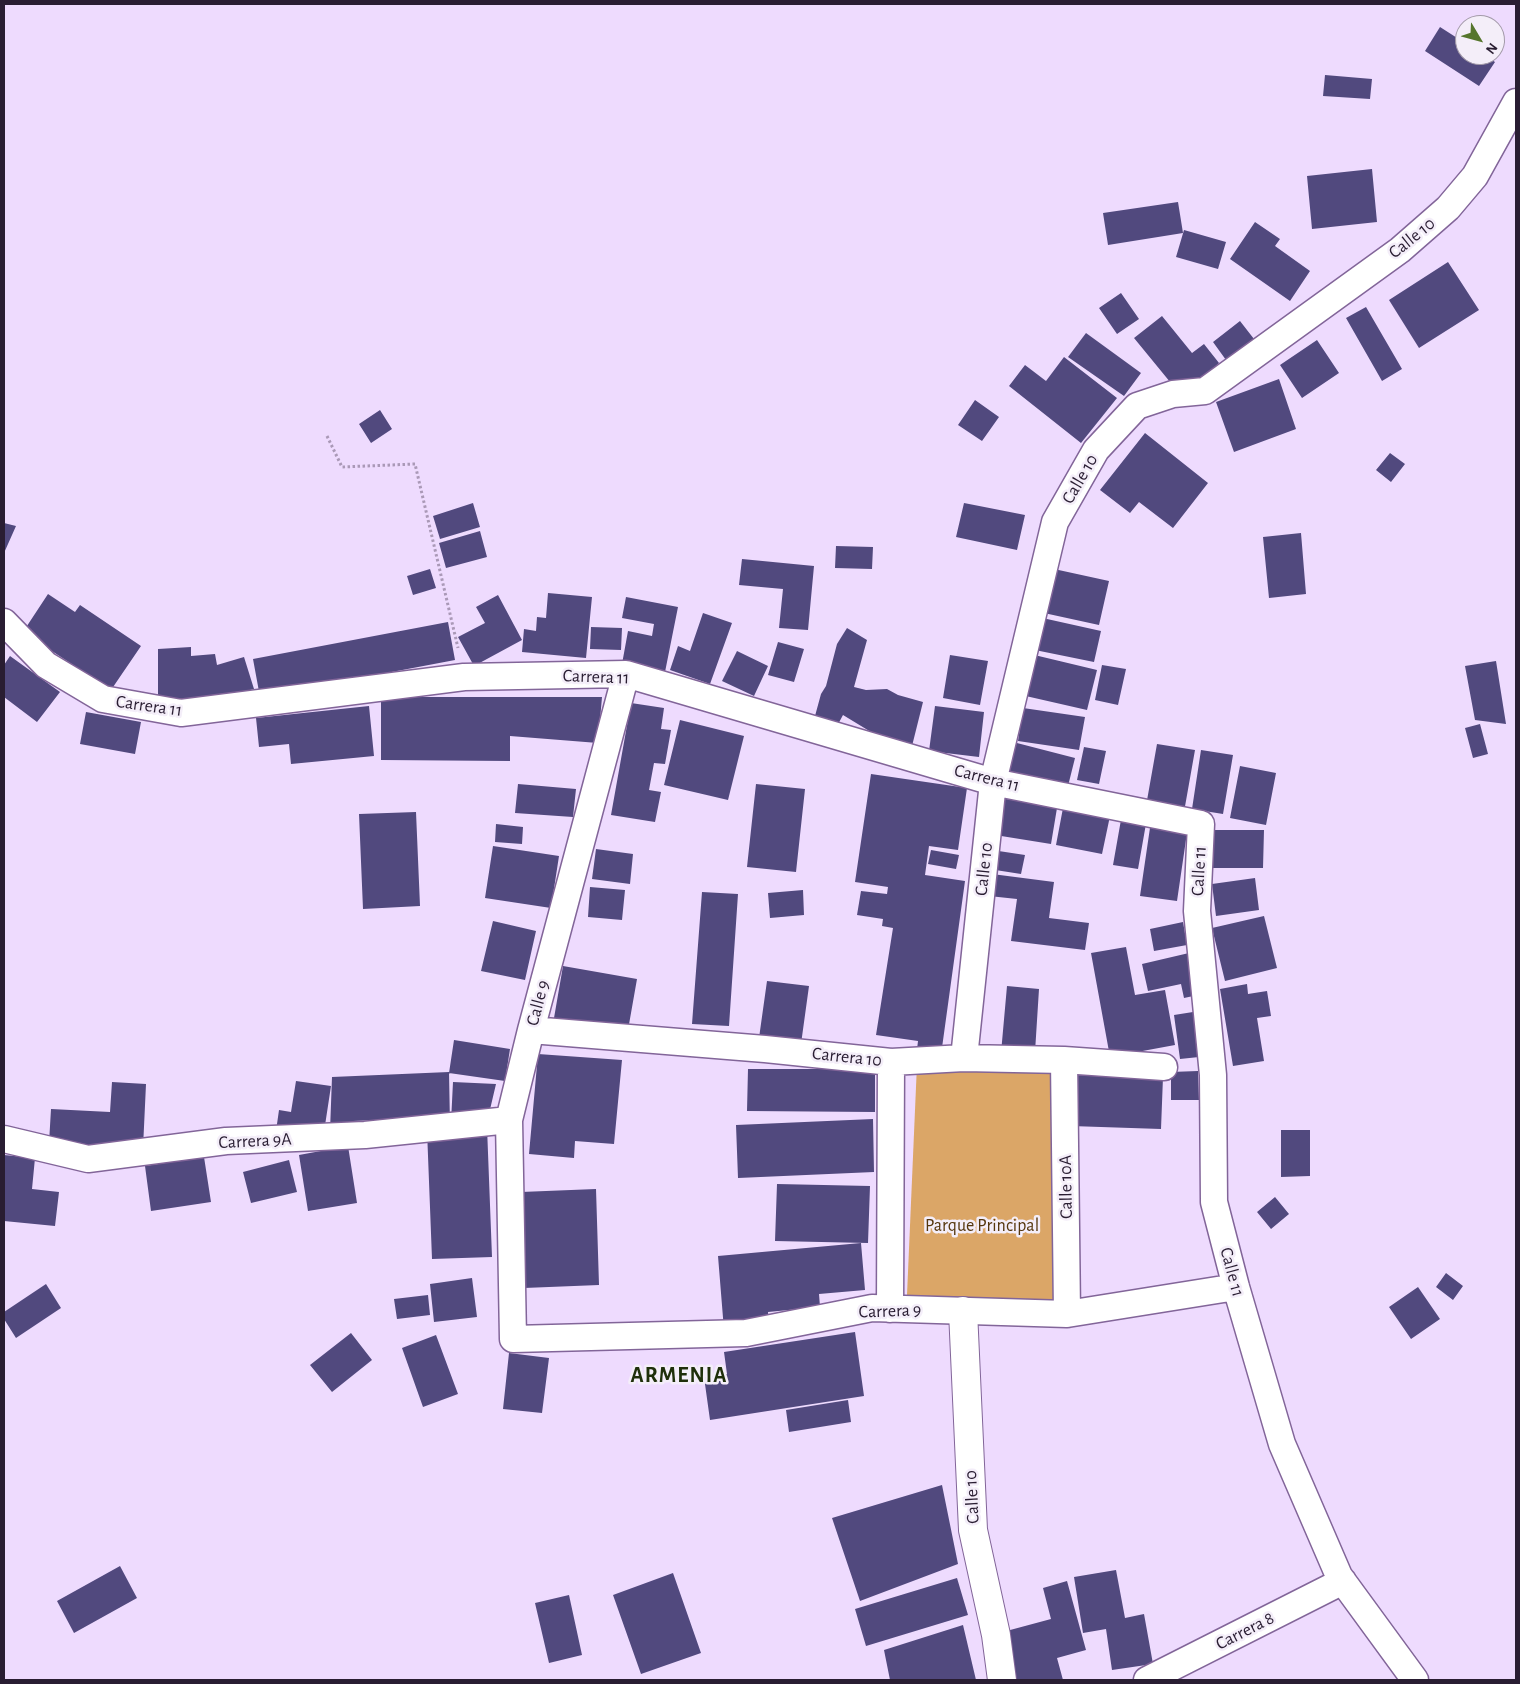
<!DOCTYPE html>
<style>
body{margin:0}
#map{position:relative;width:1520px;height:1684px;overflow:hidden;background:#eedbfe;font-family:"Alegreya Sans",sans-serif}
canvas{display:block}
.frame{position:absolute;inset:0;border:5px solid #291d32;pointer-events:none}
.north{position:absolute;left:1455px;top:15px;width:50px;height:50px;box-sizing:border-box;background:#f4eef9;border:1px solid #a39aa9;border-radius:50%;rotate:127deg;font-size:14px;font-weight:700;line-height:20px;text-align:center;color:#291d32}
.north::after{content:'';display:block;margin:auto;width:18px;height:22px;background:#56762d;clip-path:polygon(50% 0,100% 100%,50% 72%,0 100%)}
</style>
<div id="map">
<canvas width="1520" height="1684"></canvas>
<div class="frame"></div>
<div class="north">N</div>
</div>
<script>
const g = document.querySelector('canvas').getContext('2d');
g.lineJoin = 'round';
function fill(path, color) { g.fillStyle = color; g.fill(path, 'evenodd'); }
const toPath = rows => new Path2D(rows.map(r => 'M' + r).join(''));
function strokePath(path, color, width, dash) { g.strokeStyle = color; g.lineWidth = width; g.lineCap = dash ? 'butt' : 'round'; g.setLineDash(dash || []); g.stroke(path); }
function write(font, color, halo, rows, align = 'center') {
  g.font = font + ' "Alegreya Sans",sans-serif'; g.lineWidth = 5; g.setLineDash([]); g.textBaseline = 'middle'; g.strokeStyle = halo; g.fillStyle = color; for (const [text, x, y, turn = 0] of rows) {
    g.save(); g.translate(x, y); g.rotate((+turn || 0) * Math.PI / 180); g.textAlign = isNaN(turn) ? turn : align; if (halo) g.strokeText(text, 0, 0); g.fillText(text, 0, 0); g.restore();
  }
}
const green = toPath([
 [917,1064,1051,1073,1056,1304,907,1295]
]);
const building = toPath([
 [1440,27,1465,43,1465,55,1484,55,1495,62,1479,86,1425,51],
 [1325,75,1372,79,1370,99,1323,96],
 [1372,169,1377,222,1312,229,1307,176],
 [1178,202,1183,233,1108,245,1103,213],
 [1255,222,1280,239,1275,246,1310,271,1290,301,1230,259],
 [1184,230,1226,242,1218,269,1176,257],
 [1448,262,1479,310,1419,348,1389,300],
 [1121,293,1139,319,1117,334,1099,308],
 [1366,307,1402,369,1382,381,1346,318],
 [1162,316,1192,353,1204,344,1219,363,1198,383,1175,388,1134,338],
 [1240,321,1254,339,1226,360,1213,342],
 [1086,333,1141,373,1124,396,1068,357],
 [1317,340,1339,373,1302,398,1280,365],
 [1064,357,1117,398,1081,443,1009,386,1025,365,1046,381],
 [1279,379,1296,429,1234,452,1216,402],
 [975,400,999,417,982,441,958,425],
 [380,410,392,429,371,443,359,424],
 [1145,433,1208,483,1173,528,1139,502,1130,513,1100,490],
 [1390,453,1405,464,1391,482,1376,470],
 [473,503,480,527,440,539,433,516],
 [964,503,1025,515,1017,550,956,537],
 [4,523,16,526,4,553],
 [480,531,487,557,446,568,439,543],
 [1301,533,1306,594,1269,598,1263,537],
 [836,546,873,547,872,569,835,568],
 [742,559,814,566,808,630,779,628,783,589,739,585],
 [430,569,436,588,413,595,407,576],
 [1054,569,1109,581,1099,625,1044,613],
 [548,593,592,597,586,658,522,652,524,629,536,631,537,617,546,618],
 [48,594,75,612,80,605,141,646,111,690,23,632],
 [498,595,522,640,474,666,458,637,485,623,476,607],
 [626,597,678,607,665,672,622,664,628,631,652,636,654,624,622,618],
 [703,613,732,623,710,684,670,670,678,646,690,651],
 [1038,617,1101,631,1094,662,1030,649],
 [448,622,455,660,260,697,253,659],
 [591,627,622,628,621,650,590,649],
 [847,628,867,640,854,687,866,690,887,689,898,695,923,702,912,746,894,746,843,715,836,728,815,716,821,694,826,686,837,644],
 [778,642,804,649,794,682,768,675],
 [191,647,191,656,215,654,217,665,244,657,254,689,181,709,158,699,158,649],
 [737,651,768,666,754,696,722,681],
 [1026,653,1097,670,1087,710,1017,694],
 [950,655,988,661,980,705,943,698],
 [10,656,60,692,37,722,4,697,4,665],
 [1496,661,1506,724,1475,720,1465,666],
 [1102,665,1126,669,1118,705,1095,700],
 [381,697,602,697,598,743,510,736,510,761,381,760],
 [631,703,664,708,661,729,671,730,665,764,654,763,649,790,661,792,655,822,611,815],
 [369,706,374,756,291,764,289,744,259,747,256,718],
 [935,706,984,712,979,757,929,751],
 [1023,708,1085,717,1079,750,1018,741],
 [86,712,141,722,135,754,80,744],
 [680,720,744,736,728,800,664,785],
 [1480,724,1488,754,1473,758,1465,728],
 [1013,742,1075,758,1067,790,1005,773],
 [1157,744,1195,750,1184,812,1146,806],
 [1084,747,1106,751,1099,784,1077,780],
 [1201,750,1233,755,1223,814,1192,809],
 [1240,766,1276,773,1266,825,1230,818],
 [871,774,967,788,958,850,929,846,925,875,965,881,941,1055,916,1058,918,1041,876,1035,893,928,882,926,883,919,857,915,861,891,887,894,888,887,855,882],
 [518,784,576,789,573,817,515,813],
 [756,784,805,789,796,872,747,867],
 [1001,798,1057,808,1051,844,995,835],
 [1063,808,1110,816,1102,854,1056,845],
 [416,812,420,906,363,909,359,814],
 [1122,814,1147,818,1138,869,1113,865],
 [1151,821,1188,826,1177,901,1140,896],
 [496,824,523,827,522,844,495,842],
 [1207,830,1264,830,1263,868,1206,868],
 [493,846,559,856,551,908,485,898],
 [596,849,633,854,630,884,592,879],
 [931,850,959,855,956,869,928,864],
 [992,850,1025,855,1021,874,989,869],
 [992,874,1054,882,1049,918,1089,923,1085,950,1011,941,1017,899,989,896],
 [1255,878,1259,910,1216,916,1212,884],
 [590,887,625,890,622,920,588,917],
 [803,890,804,915,770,918,768,893],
 [702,892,738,894,729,1026,692,1024],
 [1264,916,1277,968,1225,981,1212,928],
 [493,921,536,931,525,980,481,971],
 [1183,922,1187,945,1154,951,1150,929],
 [1126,947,1135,995,1165,990,1175,1045,1110,1057,1091,953],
 [1189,953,1198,995,1184,998,1181,984,1148,991,1142,964],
 [563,966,637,979,628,1030,554,1018],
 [767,981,809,986,801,1044,759,1038],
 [1247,984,1248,994,1267,991,1271,1016,1257,1018,1264,1061,1233,1066,1220,989],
 [1007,986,1039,989,1035,1052,1001,1053],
 [1193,1012,1199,1057,1180,1059,1174,1015],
 [454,1040,510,1049,505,1081,449,1073],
 [538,1054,622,1060,614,1144,575,1141,574,1158,529,1154],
 [748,1069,875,1069,875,1112,747,1111],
 [1198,1071,1199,1100,1171,1100,1171,1072],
 [449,1072,450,1126,380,1127,380,1120,353,1121,353,1130,330,1131,332,1077],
 [1073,1075,1163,1077,1161,1129,1071,1126],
 [296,1081,331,1086,324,1132,276,1131,279,1110,291,1112],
 [112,1082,146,1084,143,1148,49,1143,51,1109,110,1112],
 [453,1082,496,1084,488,1118,451,1122],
 [873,1119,874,1172,738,1178,736,1125],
 [487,1127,492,1257,432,1259,427,1130],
 [1281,1130,1310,1130,1310,1176,1281,1177],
 [348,1146,357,1203,308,1211,299,1155],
 [4,1155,35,1158,32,1189,59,1192,55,1226,4,1221],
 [204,1157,211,1202,151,1211,145,1166],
 [289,1160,297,1192,251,1203,243,1172],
 [777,1184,870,1186,868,1243,775,1241],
 [596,1189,599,1285,524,1288,521,1192],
 [1275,1197,1289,1214,1271,1229,1257,1212],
 [861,1243,865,1290,819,1294,820,1307,768,1312,769,1325,724,1330,718,1256],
 [1446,1273,1463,1286,1453,1300,1436,1287],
 [472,1278,477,1317,434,1322,430,1284],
 [46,1284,61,1308,16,1338,4,1319,4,1312],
 [1418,1287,1440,1319,1411,1339,1389,1307],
 [428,1295,430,1315,397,1319,394,1299],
 [855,1332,864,1396,710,1420,704,1377,727,1374,724,1352],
 [351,1333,372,1360,332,1392,310,1365],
 [436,1335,458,1394,423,1407,402,1348],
 [509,1353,549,1358,542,1413,503,1409],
 [848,1400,851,1422,789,1432,786,1410],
 [942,1485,958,1564,860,1601,832,1518],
 [120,1566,137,1598,74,1633,57,1601],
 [1116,1570,1125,1618,1144,1614,1153,1664,1112,1670,1106,1629,1083,1633,1074,1577],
 [673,1573,701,1653,641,1674,613,1595],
 [957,1578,968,1615,866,1646,855,1609],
 [1067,1581,1086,1650,1057,1658,1063,1680,1012,1680,999,1633,1051,1619,1043,1588],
 [569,1595,582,1655,549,1663,535,1603],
 [963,1625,976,1680,890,1680,884,1650]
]);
const path = toPath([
 [327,436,342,467,415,464,458,648]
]);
const street = toPath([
 [4,622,46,665,103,699,181,713,464,677,626,674,993,782,1201,824,1197,911,1213,1075,1214,1202,1236,1287,1282,1444,1339,1576,1415,1680],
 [626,674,531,1030,509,1120,513,1339,746,1333,872,1308,1067,1314,1236,1287],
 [531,1030,765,1049,891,1062,964,1058,1064,1060,1164,1067],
 [964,1058,993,782,1055,522,1096,450,1137,406,1173,394,1205,391,1400,250,1448,208,1475,176,1516,102],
 [1064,1060,1067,1314],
 [4,1139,88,1159,226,1141,365,1135,509,1120],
 [890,1309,891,1062],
 [1147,1680,1343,1581]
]);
const secondary = toPath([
 [963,1311,973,1530,996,1635,1002,1680]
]);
const streetNames = [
 ["Calle 10",1412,238,-39],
 ["Calle 10",1080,479,-60],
 ["Carrera 11",596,677,2],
 ["Carrera 11",149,706,8],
 ["Carrera 11",987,778,14],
 ["Calle 10",984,869,-84],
 ["Calle 11",1199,871,-87],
 ["Calle 9",538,1003,-75],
 ["Carrera 10",847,1057,6],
 ["Carrera 9A",255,1141,-3],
 ["Calle 10A",1066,1187,-91],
 ["Calle 11",1232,1272,75],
 ["Carrera 9",890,1311,-2],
 ["Calle 10",972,1497,-93],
 ["Carrera 8",1245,1631,-27]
];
const parkNames = [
 ["Parque Principal",982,1226]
];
const districtNames = [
 ["ARMENIA",679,1375]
];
fill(green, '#dba667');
fill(building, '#51497e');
strokePath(street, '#826599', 29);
strokePath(secondary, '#826599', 30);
strokePath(path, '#aa99b7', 3, [2.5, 2.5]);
strokePath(street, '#fff', 26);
strokePath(secondary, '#fff', 28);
write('18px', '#291d32', '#f4eef9', streetNames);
write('18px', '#55360c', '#f4eef9', parkNames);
g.letterSpacing = '1px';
write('bold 22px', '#1f2f0b', '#f4eef9', districtNames);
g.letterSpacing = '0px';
</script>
